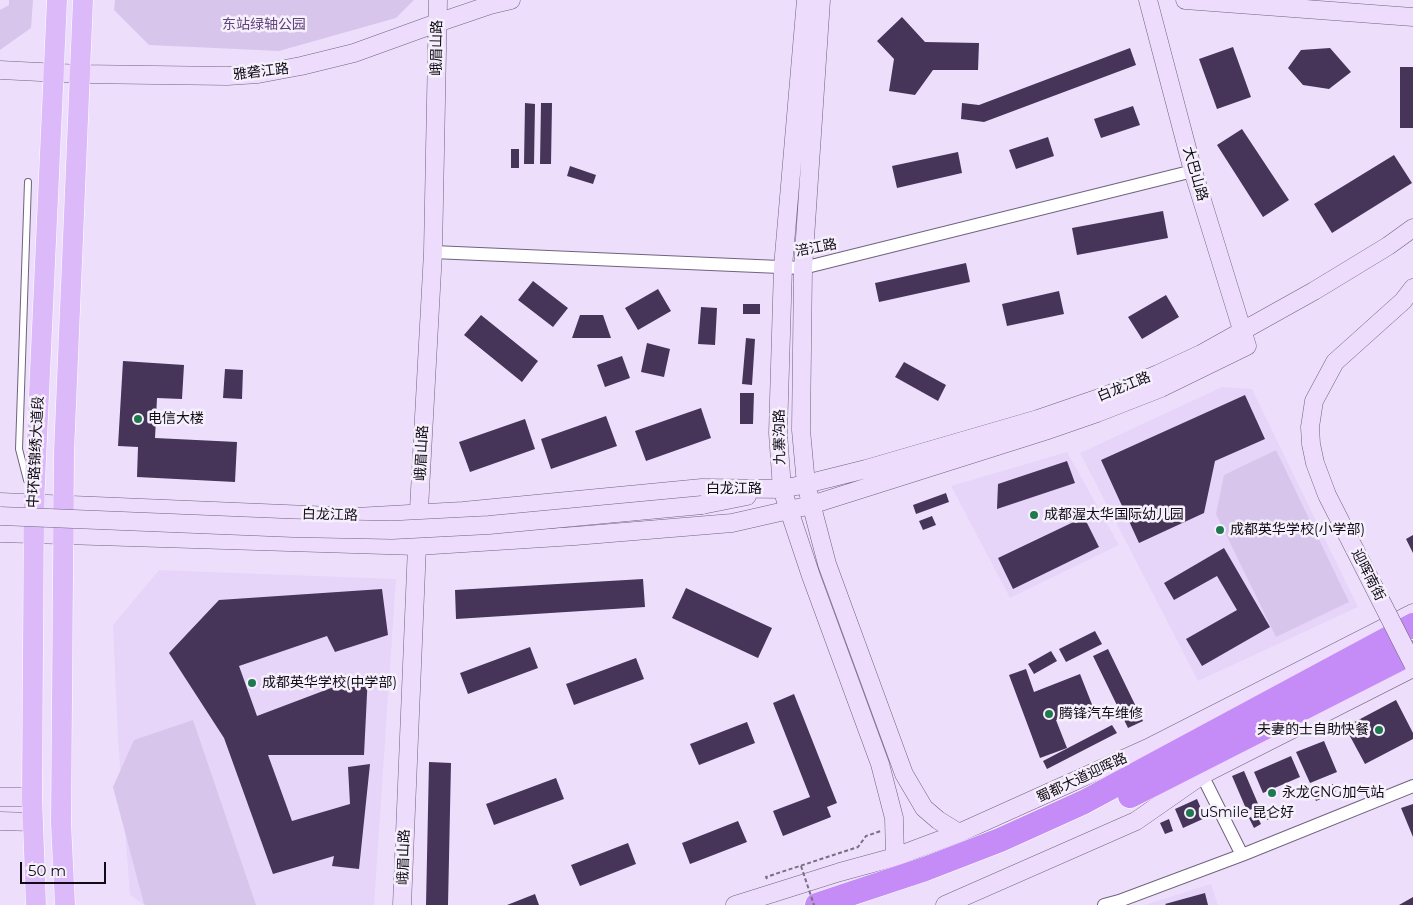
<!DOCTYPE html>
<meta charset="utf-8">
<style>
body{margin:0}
#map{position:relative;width:1413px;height:905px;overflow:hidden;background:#eddffc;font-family:Montserrat,sans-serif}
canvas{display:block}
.scale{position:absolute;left:20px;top:862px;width:86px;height:22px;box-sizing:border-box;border:2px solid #100b15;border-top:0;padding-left:6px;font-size:15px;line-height:18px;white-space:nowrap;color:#100b15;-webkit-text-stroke:4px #f6f0fc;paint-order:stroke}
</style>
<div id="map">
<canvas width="1413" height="905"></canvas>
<div class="scale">50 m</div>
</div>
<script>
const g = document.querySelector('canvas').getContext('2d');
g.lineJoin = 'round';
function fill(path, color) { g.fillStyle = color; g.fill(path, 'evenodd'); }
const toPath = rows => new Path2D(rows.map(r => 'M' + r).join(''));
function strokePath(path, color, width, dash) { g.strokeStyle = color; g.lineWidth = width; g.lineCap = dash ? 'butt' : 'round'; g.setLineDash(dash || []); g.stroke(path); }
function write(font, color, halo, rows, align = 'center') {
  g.font = font + ' Montserrat,"Noto Sans SC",sans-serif'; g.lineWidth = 5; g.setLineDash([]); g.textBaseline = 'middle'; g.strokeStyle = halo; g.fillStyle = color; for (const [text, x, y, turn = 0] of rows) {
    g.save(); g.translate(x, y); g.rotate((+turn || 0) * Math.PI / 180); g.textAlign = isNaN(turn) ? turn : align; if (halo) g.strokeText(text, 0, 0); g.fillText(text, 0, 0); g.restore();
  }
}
const built = toPath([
 [1222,387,1252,389,1358,607,1198,681,1080,453],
 [1067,452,1119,545,1010,598,951,486],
 [159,570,396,579,374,905,144,905,130,895,118,741,113,625],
 [1211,884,1218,905,1144,905]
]);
const green = toPath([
 [9,0,33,0,31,28,0,50,0,10,9,5],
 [115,0,414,0,396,18,279,51,149,45,114,10],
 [1276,450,1349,602,1276,637,1216,514,1224,475],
 [193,720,256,905,146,905,144,904,113,787,134,740]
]);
const building = toPath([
 [902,17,925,42,979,43,978,70,933,70,915,95,889,91,894,59,877,41],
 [1233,47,1251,97,1217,109,1199,59],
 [1130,48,1136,65,984,122,961,119,962,103,979,105],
 [1330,48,1351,72,1329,89,1303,85,1288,68,1301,50],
 [1400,67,1413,67,1413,128,1400,128],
 [525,103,535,104,534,164,524,164],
 [541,103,552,103,551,164,540,164],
 [1133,106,1140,125,1101,138,1094,119],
 [1242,129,1289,200,1263,217,1217,145],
 [1048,137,1054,156,1016,169,1009,150],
 [511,149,519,149,519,168,511,168],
 [958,152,962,173,897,188,892,166],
 [1394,155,1412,183,1332,233,1314,204],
 [570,166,596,175,593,184,567,176],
 [1163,211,1168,238,1077,255,1072,228],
 [966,263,970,282,879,302,875,283],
 [533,281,568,308,553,327,518,300],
 [658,289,671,311,638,330,625,308],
 [1059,291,1064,314,1007,326,1002,304],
 [1166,295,1179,317,1142,339,1128,317],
 [743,304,760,304,760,314,743,314],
 [701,307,717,308,715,345,698,344],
 [481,315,538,361,522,382,464,335],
 [580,315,603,315,611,338,572,338],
 [746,338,755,339,752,385,742,384],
 [647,343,670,349,664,377,641,372],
 [622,356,630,378,605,387,597,365],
 [123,361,184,365,182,399,157,398,155,438,237,442,235,482,137,477,138,447,118,446],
 [904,362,946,385,938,401,895,377],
 [225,369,243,370,242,399,223,398],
 [740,393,754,393,753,424,740,424],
 [1245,395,1265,439,1215,461,1204,513,1139,543,1101,460],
 [701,408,711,438,646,461,635,431],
 [606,416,617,446,551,469,541,439],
 [525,419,535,449,470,472,459,442],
 [1067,461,1075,483,997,509,998,484],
 [946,493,949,502,916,514,913,505],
 [932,516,936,525,923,530,919,521],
 [1084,517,1099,547,1013,589,998,558],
 [1413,535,1413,553,1406,539],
 [1224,548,1270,627,1202,666,1186,639,1237,610,1217,576,1174,600,1164,583],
 [643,579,645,607,456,619,455,590],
 [686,588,772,628,758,658,672,618],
 [382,589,388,635,335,652,327,636,239,666,257,716,368,674,364,755,268,755,292,821,350,804,348,767,370,764,359,869,332,866,334,856,273,874,224,738,169,653,219,600],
 [1095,631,1102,644,1066,662,1059,649],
 [530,647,538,668,468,694,460,673],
 [1108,649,1143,721,1128,728,1093,656],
 [1051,651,1057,661,1034,674,1028,664],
 [636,658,644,679,574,705,566,684],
 [1026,669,1034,692,1080,674,1093,707,1056,720,1067,748,1040,758,1009,675],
 [794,694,837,803,827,807,831,817,783,836,773,811,810,797,773,703],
 [1396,700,1413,733,1413,739,1365,764,1345,727],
 [747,722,755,743,699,765,690,744],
 [1112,725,1117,733,1047,769,1043,761],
 [1324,741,1337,772,1310,783,1296,752],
 [1291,756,1300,777,1263,793,1254,772],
 [429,762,451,763,448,905,426,905],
 [1244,771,1259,806,1247,811,1232,776],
 [556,778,564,799,494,825,486,804],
 [1333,784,1336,792,1316,801,1312,793],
 [1197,799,1205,818,1183,828,1175,809],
 [1413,804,1413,837,1401,808],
 [1273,808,1276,816,1267,820,1264,812],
 [1256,814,1261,824,1254,828,1249,818],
 [1169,819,1173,831,1165,834,1160,823],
 [738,821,747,842,690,864,682,843],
 [628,843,636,864,580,886,571,865],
 [1205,893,1208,905,1166,905,1165,904],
 [535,894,539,905,507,905],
 [1413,897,1413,905,1399,905]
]);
const path = toPath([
 [767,879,766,877,858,847,866,836,881,831]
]);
const lane = toPath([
 [27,480,19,449,28,182]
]);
const street = toPath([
 [433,252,803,268,1193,171],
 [1202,775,1242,855],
 [1104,905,1119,901,1242,855,1413,786]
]);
const secondary = toPath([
 [806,0,783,267,778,433,782,489,811,576,880,764,894,818,895,857],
 [821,0,803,268,801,430,806,484,827,564,904,774,924,808,938,820,959,833],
 [1185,0,1413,17],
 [0,70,80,74,227,76,258,74,301,66,354,53,437,23,490,5,511,0],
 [0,502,356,517,463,511,702,488,782,489,806,484,866,469,1038,419,1105,396,1158,374,1201,354,1314,291,1388,246,1413,228],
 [702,505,747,496],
 [0,533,417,546,575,536,732,523,811,505,1045,431,1097,413,1161,388,1247,346,1193,171,1148,0],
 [1355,550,1327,495,1315,463,1311,444,1310,427,1314,401,1335,362,1403,301,1413,288],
 [0,797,32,797],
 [0,821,33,822],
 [402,905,417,546,433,252,438,0],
 [735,905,840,872,895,857,959,833,1148,748,1413,613],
 [945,905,1136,821,1202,775,1413,668]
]);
const primary = toPath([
 [36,905,32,797,34,504,57,0],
 [65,905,61,823,64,452,83,0]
]);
const highway = toPath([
 [1130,796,1413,652],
 [817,905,925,869,1000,840,1084,802,1413,625]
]);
const pathBridge = toPath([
 [801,866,814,905]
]);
const secondaryBridge = toPath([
 [0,516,293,528,392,530,489,525,702,505],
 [1355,550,1413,664]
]);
const markers = [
 [138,419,5,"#1f794e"],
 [1034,515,5,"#1f794e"],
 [1220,530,5,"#1f794e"],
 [252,683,5,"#1f794e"],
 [1049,714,5,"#1f794e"],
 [1379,730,5,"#1f794e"],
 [1272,793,5,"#1f794e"],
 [1190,813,5,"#1f794e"]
];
const parkNames = [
 ["东站绿轴公园",264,25]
];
const streetNames = [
 ["峨眉山路",437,48,-89],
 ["雅砻江路",261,72,-7],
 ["大巴山路",1195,174,74],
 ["涪江路",816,248,-11],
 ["白龙江路",1124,387,-22],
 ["九寨沟路",780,437,-91],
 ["中环路锦绣大道段",36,452,-87],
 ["峨眉山路",422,453,-87],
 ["白龙江路",734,489],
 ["白龙江路",330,515,2],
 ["迎晖南街",1368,575,63],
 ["蜀都大道迎晖路",1082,778,-25],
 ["峨眉山路",404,857,-88]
];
const poiNames = [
 ["电信大楼",148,419],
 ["成都渥太华国际幼儿园",1044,515],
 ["成都英华学校(小学部)",1230,530],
 ["成都英华学校(中学部)",262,683],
 ["腾锋汽车维修",1059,714],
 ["夫妻的士自助快餐",1369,730,"right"],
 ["永龙CNG加气站",1282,793],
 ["uSmile 昆仑好",1200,813]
];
fill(built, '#e7d5f9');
fill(green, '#d8c5eb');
fill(building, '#473459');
strokePath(lane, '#70637d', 8);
strokePath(street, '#70637d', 14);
strokePath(secondary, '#70637d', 19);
strokePath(primary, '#fff', 21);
strokePath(highway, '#fff', 25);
strokePath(path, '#786f82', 2, [4, 2.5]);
strokePath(lane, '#fff', 6);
strokePath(street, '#fff', 12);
strokePath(secondary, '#eedcfd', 18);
strokePath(primary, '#dcbafa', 20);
strokePath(highway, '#c58cf7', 24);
strokePath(secondaryBridge, '#70637d', 19, []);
strokePath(pathBridge, '#786f82', 2, [4, 2.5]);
strokePath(secondaryBridge, '#eedcfd', 18);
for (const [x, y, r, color] of markers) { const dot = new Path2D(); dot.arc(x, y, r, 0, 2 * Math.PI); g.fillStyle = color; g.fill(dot); strokePath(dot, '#f6f0fc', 2); }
write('14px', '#61437b', '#f6f0fc', parkNames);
write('14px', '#100b15', '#f6f0fc', streetNames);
write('14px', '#100b15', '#f6f0fc', poiNames, 'left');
</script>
